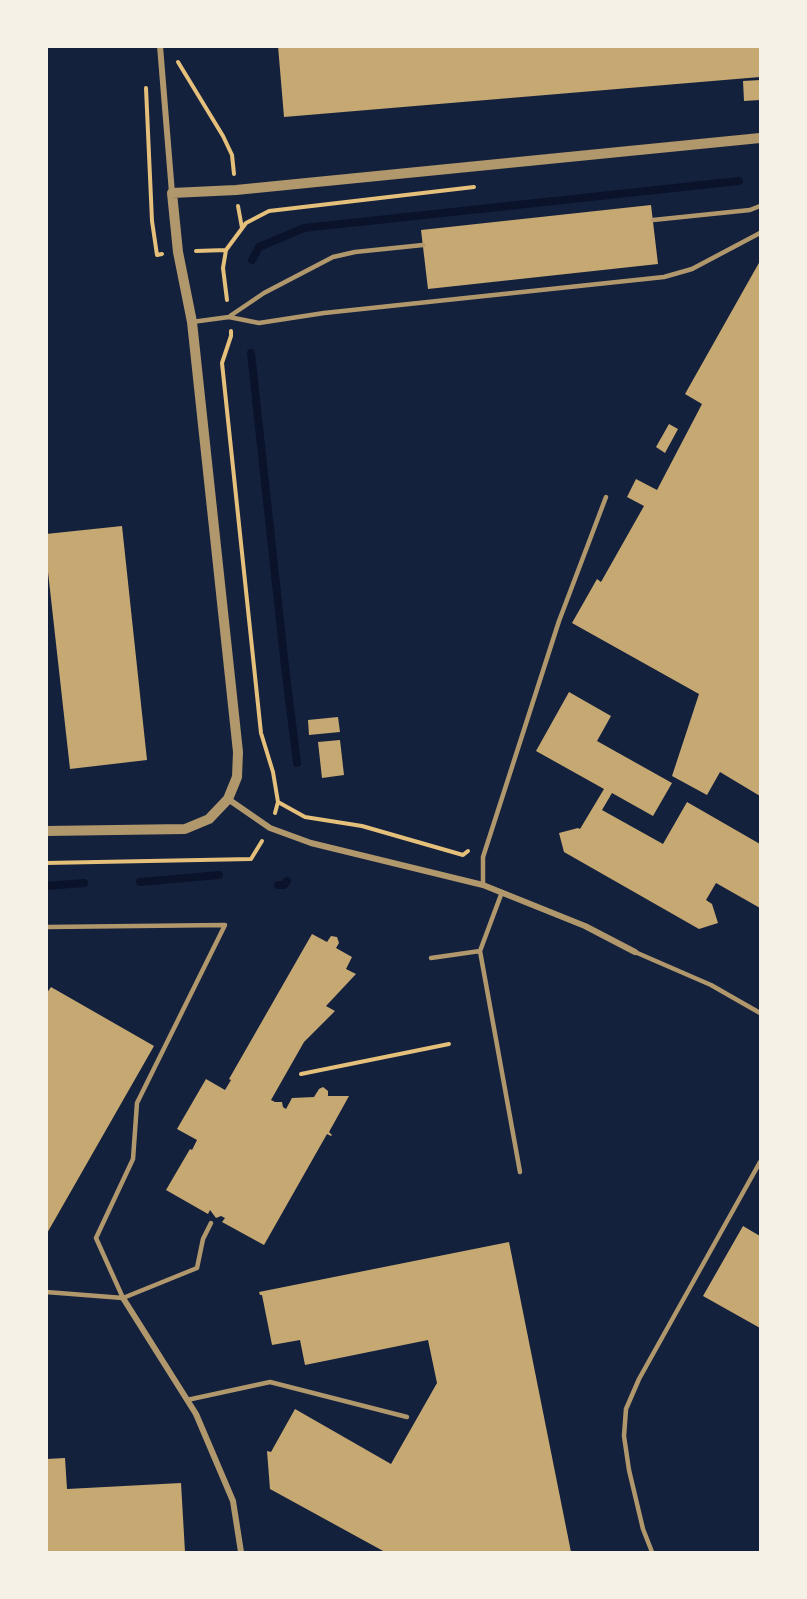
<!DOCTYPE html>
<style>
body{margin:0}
#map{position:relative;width:807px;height:1599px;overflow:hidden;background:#14213d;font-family:Manrope,sans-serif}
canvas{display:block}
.frame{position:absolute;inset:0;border:48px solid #f6f1e7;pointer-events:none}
</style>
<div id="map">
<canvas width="807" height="1599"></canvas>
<div class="frame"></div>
</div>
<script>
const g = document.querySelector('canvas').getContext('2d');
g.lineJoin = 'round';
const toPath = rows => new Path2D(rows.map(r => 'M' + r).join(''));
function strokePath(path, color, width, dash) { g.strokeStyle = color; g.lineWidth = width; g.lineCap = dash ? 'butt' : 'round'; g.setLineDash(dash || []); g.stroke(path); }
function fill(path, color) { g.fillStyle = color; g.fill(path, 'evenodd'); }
const stream = toPath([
 [252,260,259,247,304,228,739,181],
 [251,353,285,667,297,763],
 [140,882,219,875],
 [278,885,284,885,287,881],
 [46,886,84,883]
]);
const building = toPath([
 [278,46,760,46,760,77,284,117],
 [760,80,760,100,744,101,743,81],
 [651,205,658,264,428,289,421,230],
 [760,261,760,796,720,772,707,795,672,776,699,694,572,623,597,579,601,582,644,506,627,497,636,479,657,490,702,404,685,394],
 [669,424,678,429,665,453,656,447],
 [122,526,147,760,70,769,46,554,46,534],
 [569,692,611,716,597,741,672,783,653,816,612,793,602,810,663,844,687,802,760,844,760,908,716,883,706,900,712,904,718,923,699,929,564,852,559,833,578,828,580,829,604,789,536,751],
 [338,717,340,732,309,735,308,720],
 [340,740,344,775,322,778,318,742],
 [312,934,327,942,331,936,337,937,339,943,336,948,352,957,346,969,356,974,326,1006,335,1011,304,1042,271,1100,275,1102,282,1102,283,1107,286,1109,292,1098,314,1097,319,1089,323,1087,328,1091,328,1096,349,1096,329,1132,332,1135,331,1136,327,1134,264,1245,222,1222,225,1218,221,1216,216,1218,210,1210,208,1214,166,1190,190,1149,192,1150,197,1140,177,1129,206,1079,225,1090,231,1080,229,1079],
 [51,987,154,1046,46,1235,46,994],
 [743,1226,760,1236,760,1328,703,1296],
 [509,1242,571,1552,385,1552,270,1489,267,1451,271,1452,295,1409,391,1464,437,1383,428,1340,305,1365,300,1340,272,1345,262,1295,260,1295,259,1292],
 [65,1458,67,1489,181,1483,185,1552,46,1552,46,1459]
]);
const path = toPath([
 [178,62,223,136,232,155,234,174],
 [146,88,152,221,157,255,162,254],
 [238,206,242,228],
 [196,251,226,250],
 [227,300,223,268,226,250,246,223,269,211,474,187],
 [231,331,231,336,222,363,261,733,273,772,278,802,275,813],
 [278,802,305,817,362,826,463,855,468,851],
 [46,863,251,859,262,841],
 [301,1074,449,1044]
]);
const service = toPath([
 [653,220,750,210,760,206],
 [230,316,264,293,333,257,355,252,423,245],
 [192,322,229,317,259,323,324,313,664,277,692,269,760,233],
 [483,885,483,857,559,621,606,497],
 [502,892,480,951,520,1172],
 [46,928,47,927,225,925,137,1103,133,1159,96,1238,123,1298],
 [635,952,711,985,760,1013],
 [431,958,480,951],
 [46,1292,123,1298,197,1268,203,1239,211,1223],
 [187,1400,270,1382,407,1417],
 [652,1552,643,1529,629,1470,624,1436,626,1409,639,1379,760,1162]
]);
const minor = toPath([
 [160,46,172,193],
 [228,799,270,828,311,843,483,885,585,926,635,952],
 [123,1298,196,1414,233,1501,241,1552]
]);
const tertiary = toPath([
 [46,831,185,829,209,819,228,799,237,777,238,752,192,322,178,252,172,193,236,190,760,138]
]);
strokePath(stream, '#0b132b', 8);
fill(building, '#c6a872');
strokePath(path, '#e5c07b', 4);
strokePath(service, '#b1986c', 4.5);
strokePath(minor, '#b1986c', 6);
strokePath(tertiary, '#b1986c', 10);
</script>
